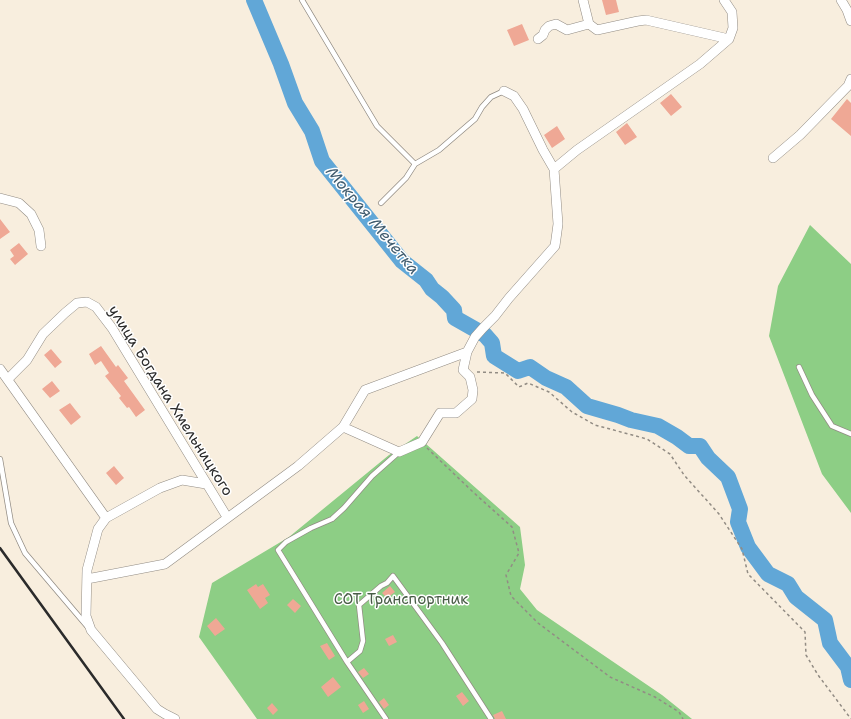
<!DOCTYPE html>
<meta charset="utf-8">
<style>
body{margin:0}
canvas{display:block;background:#f8eede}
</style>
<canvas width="851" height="719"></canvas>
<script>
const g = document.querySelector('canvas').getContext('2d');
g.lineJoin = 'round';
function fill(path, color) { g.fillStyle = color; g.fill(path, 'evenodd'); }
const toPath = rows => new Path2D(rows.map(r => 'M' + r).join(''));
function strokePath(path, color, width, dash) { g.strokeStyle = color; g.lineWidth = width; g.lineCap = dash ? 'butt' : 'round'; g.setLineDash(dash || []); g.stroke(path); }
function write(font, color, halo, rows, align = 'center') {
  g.font = font + ' "Shantell Sans",sans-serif'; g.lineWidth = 3; g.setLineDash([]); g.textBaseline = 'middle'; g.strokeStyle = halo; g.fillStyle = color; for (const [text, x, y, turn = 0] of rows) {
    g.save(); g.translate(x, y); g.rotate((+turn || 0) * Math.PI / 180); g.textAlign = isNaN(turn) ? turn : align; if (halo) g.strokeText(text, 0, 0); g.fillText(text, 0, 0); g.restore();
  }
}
const green = toPath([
 [810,225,851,264,851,513,822,474,769,336,778,286],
 [417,436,520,527,525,565,520,589,537,610,662,695,692,719,257,719,199,637,212,583,289,537,389,455]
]);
const river = toPath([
 [254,0,281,64,295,103,312,131,322,161,402,261,426,280,432,289,442,297,454,310,455,318,485,335,492,343,494,356,518,371,530,367,546,378,566,387,587,406,618,415,631,420,658,426,677,437,689,446,700,446,708,458,728,477,740,509,738,522,748,547,768,574,788,584,796,597,825,620,830,643,848,667,851,680]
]);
const building = toPath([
 [602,0,616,0,619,12,606,15],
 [522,24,529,40,514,46,507,30],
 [671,94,682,107,671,116,660,103],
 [847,99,851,103,851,136,831,119],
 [627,123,637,137,625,145,616,132],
 [557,126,565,139,552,148,544,135],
 [0,219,10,232,0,239],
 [19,243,28,254,15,265,10,259,14,256,10,250],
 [101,346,116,367,118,365,128,378,124,381,145,410,136,417,129,407,127,408,119,398,121,396,105,376,109,373,101,361,95,365,89,354],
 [51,349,62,362,55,368,44,355],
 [52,381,60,391,50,398,42,389],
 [70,403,81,417,71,425,59,410],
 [114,466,124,478,116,485,106,473],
 [256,584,258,587,263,584,270,595,265,598,268,603,260,609,247,590],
 [390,586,395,592,387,598,382,593],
 [293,599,301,606,295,613,287,605],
 [216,618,225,629,215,636,207,626],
 [393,635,397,642,389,646,385,639],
 [327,643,335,656,329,660,320,646],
 [364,668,369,674,363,678,358,672],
 [333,677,341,687,328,697,321,687],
 [462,692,469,701,463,706,456,696],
 [384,698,389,705,384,709,379,702],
 [364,701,369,709,363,713,358,705],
 [272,703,278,710,273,715,267,708],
 [502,711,506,719,495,719,493,715]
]);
const path = toPath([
 [477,372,505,373,519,387,528,383,549,392,572,412,595,425,647,439,670,454,684,475,719,514,742,549,748,574,805,632,806,655,818,675,851,719],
 [427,448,473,492,512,527,519,553,506,575,511,596,538,623,610,677,655,697,679,712,683,719]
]);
const lane = toPath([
 [302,0,377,126,415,164],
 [381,203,406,178,415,164,439,150,475,119,482,107,491,97,504,91],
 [799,367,812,395,832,426,851,434],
 [0,459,11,523,25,553,87,626],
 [347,662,360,651,363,641,359,605,381,586,387,583,393,576,442,643,491,719],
 [386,719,347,662,278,550,286,542,311,528,332,519,344,508,372,476,399,452]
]);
const street = toPath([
 [583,0,589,24],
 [841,0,847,10,851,21],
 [538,39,543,35,545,30,549,26,556,24,567,30,589,24,597,30,638,21,646,20,729,39],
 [504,91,514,96,523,109,543,150,554,169],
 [773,158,800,135,848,86,851,79],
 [0,198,19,203,31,214,39,230,41,246],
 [0,369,106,518],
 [8,379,27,360,43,334,65,313,77,303,87,302,96,307,112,328,227,517],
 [343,427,399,452,422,442,440,413,456,413,472,399,473,390,470,377,463,370,467,352,475,337,483,328,495,316,509,298,555,246,558,224,554,169,577,150,700,64,729,39,733,28,732,12,724,0],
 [87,579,165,564,298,466,343,427,365,390,467,352],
 [175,719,165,714,157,709,91,630,86,616,87,570,98,529,106,518,160,488,182,480,206,484]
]);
const rail = toPath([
 [0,548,124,719]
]);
const streetNames = [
 ["улица Богдана Хмельницкого",170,401,58]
];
const parkNames = [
 ["СОТ Транспортник",401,600]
];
const waterNames = [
 ["Мокрая Мечетка",372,221,50]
];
fill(green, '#8dce85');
strokePath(river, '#61a7d7', 16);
fill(building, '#efa895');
strokePath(lane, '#928c84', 6);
strokePath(street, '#928c84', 10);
strokePath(path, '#928c84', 1.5, [3, 3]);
strokePath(lane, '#fff', 4.5);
strokePath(street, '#fff', 9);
strokePath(rail, '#2b2b2b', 2.5);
write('15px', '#2b2b2b', '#fff', streetNames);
write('15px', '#485c46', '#fff', parkNames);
write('italic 16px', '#415d70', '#fff', waterNames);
</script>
